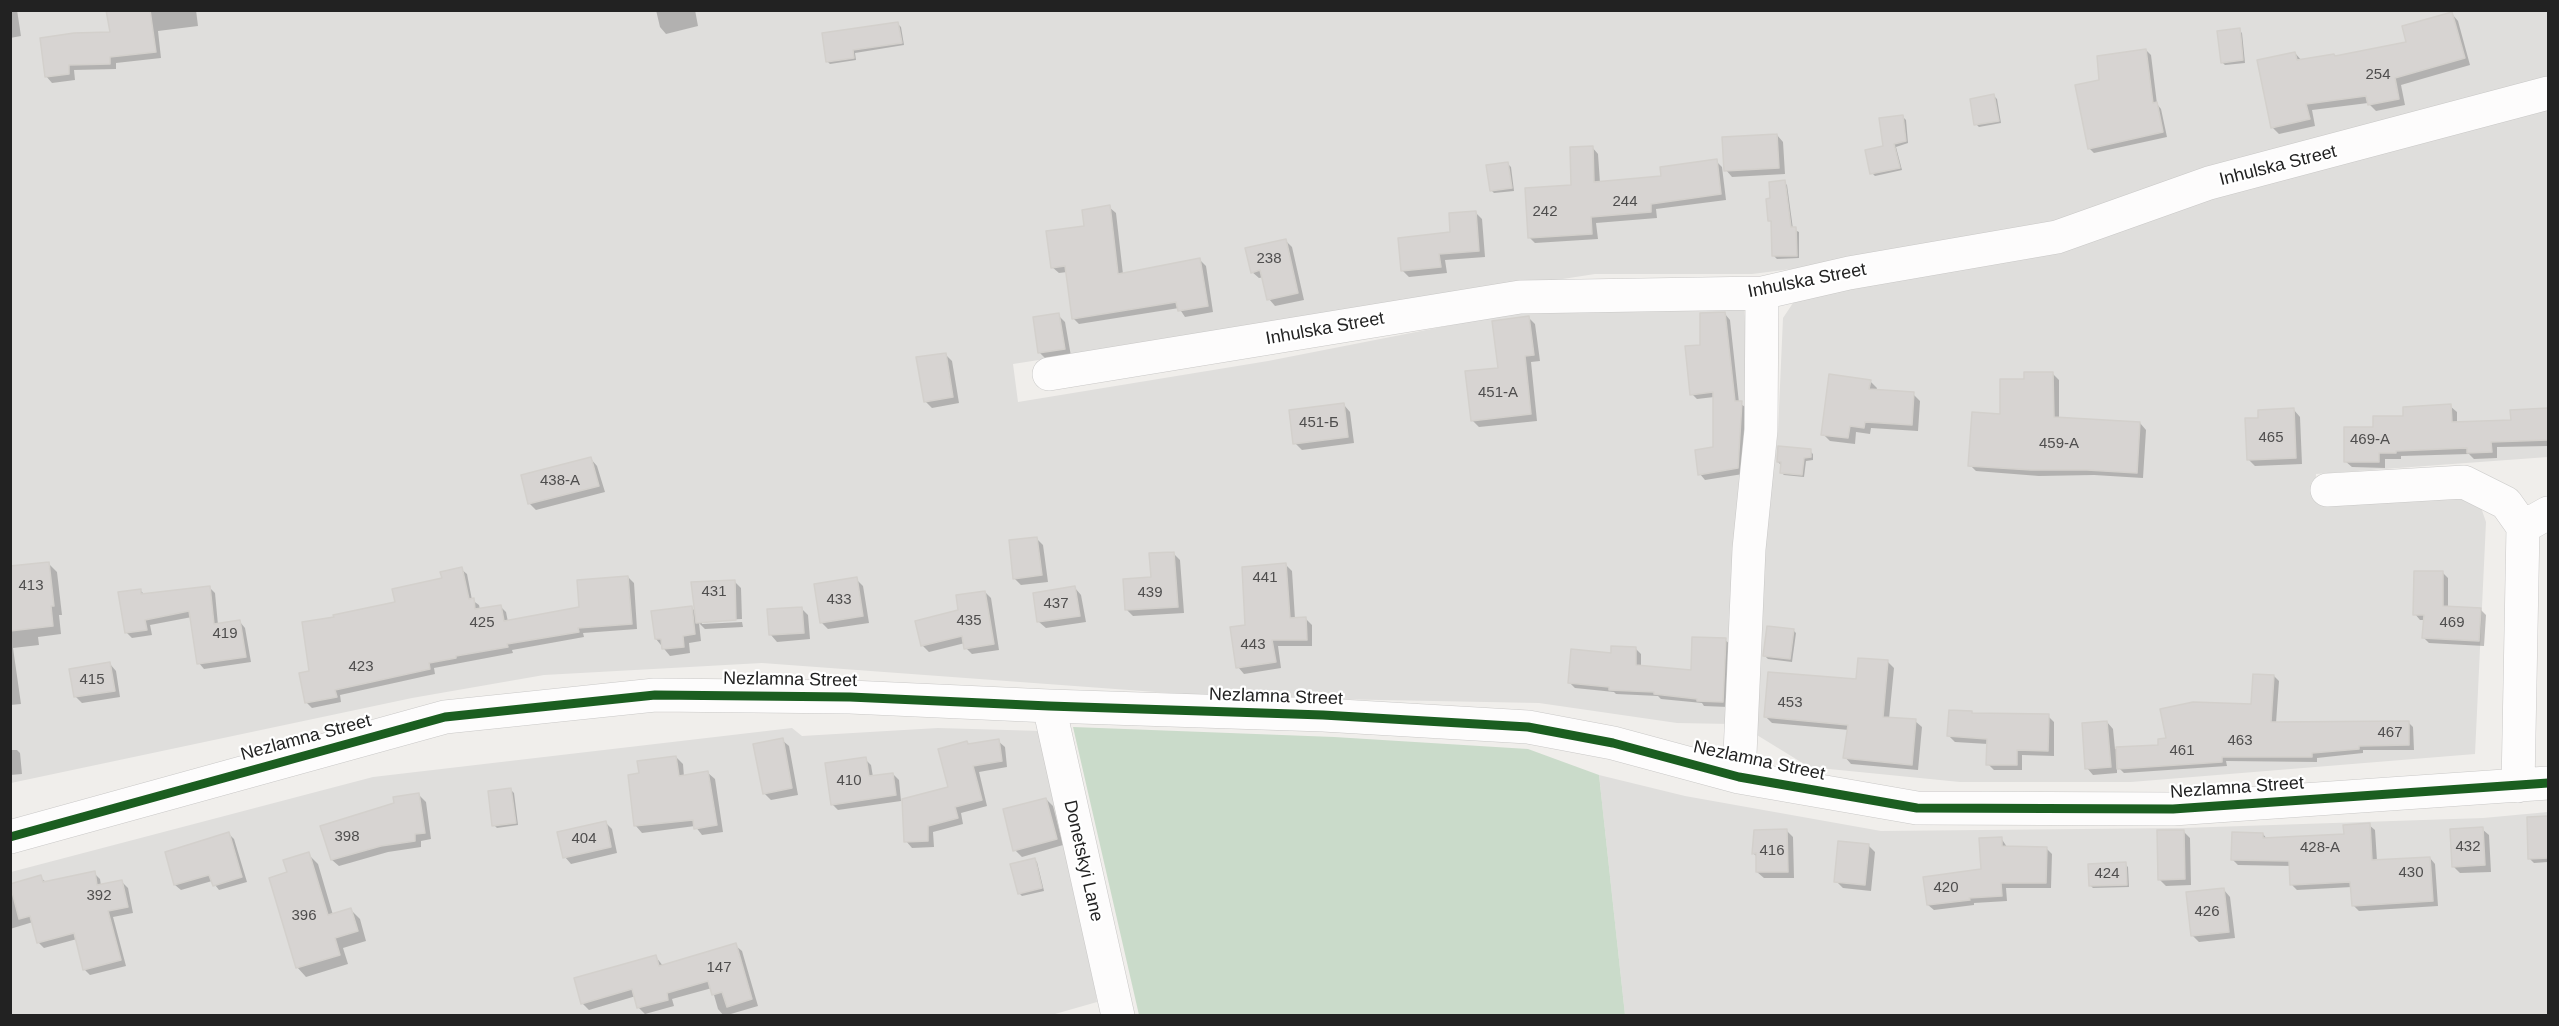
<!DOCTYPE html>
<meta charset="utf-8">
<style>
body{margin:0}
#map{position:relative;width:2559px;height:1026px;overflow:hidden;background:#f0eeeb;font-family:Arial,sans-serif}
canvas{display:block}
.frame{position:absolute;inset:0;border:12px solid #222;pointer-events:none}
</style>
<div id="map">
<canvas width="2559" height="1026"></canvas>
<div class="frame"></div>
</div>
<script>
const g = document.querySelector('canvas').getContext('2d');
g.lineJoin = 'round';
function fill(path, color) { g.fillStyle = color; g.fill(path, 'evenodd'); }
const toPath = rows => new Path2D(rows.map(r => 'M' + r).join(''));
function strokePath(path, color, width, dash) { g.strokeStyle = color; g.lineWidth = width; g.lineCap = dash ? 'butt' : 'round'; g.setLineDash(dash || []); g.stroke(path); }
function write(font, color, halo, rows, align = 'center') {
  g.font = font + ' Arial,sans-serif'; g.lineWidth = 4.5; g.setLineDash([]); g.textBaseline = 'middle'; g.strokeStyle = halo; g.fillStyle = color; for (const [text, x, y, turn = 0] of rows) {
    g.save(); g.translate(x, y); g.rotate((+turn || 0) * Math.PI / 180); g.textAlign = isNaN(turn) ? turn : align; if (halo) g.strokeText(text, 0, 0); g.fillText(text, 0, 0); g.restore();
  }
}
const residential = toPath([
 [2548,10,2548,87,2134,192,2038,231,1855,261,1752,274,1595,274,1013,364,1018,402,1268,361,1523,311,1744,298,1750,443,1731,724,1677,723,1539,703,1224,697,762,663,544,675,412,698,11,783,10,11],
 [2548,106,2548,457,2316,474,2315,499,2477,496,2486,522,2475,754,2131,782,1960,782,1809,767,1752,732,1760,582,1778,431,1783,318,1799,294],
 [792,728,802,736,938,728,1041,731,1089,948,1097,1002,1048,1016,11,1016,11,872,373,777],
 [1599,775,1685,796,1881,831,2183,828,2483,818,2548,812,2548,1015,1625,1015]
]);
const cemetery = toPath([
 [1073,727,1334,737,1528,749,1599,775,1625,1015,1139,1015]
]);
const shadow = toPath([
 [10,10,17,10,21,36,10,38],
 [108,10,196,10,198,26,158,31,161,58,116,63,116,69,74,70,75,80,52,83,46,76,111,33],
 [656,10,695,10,698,26,666,34,660,27],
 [2452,14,2458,21,2470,65,2401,85,2405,105,2376,111,2368,103,2312,110,2315,126,2279,134,2272,127,2295,53,2302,61,2336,57,2408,43],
 [898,24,901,27,904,45,855,53,856,60,830,64,827,61],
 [2239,30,2242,33,2245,63,2225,65,2222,62],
 [2146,50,2151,55,2157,104,2161,109,2167,137,2094,153,2089,148,2101,81],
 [1994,96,1997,99,2001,123,1979,127,1976,124],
 [1903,117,1906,120,1908,143,1896,147,1902,170,1875,176,1872,173],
 [1777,135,1783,142,1785,174,1732,177,1726,170],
 [1592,147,1598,154,1600,183,1663,177,1716,161,1722,167,1726,200,1656,209,1657,218,1596,223,1598,239,1535,243,1529,237,1573,186],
 [1508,164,1511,167,1514,191,1494,193,1491,190],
 [1784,182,1787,185,1793,229,1799,232,1799,258,1777,259,1774,256,1772,223,1770,220,1771,199],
 [1109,207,1116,213,1123,274,1200,260,1206,266,1213,312,1185,317,1179,308,1079,324,1073,318,1067,272,1059,273,1052,267],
 [1476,213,1482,219,1485,257,1445,260,1447,273,1409,277,1402,270],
 [1285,240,1292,247,1304,300,1275,306,1269,299,1264,277,1259,278,1252,272],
 [1725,314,1730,320,1739,403,1747,408,1743,474,1705,480,1700,474,1715,448,1714,397,1697,399,1692,394,1702,346],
 [1058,315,1065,322,1071,356,1046,359,1040,353],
 [1528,317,1535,324,1540,361,1531,362,1537,421,1479,427,1472,420],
 [946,355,952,361,959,403,932,408,925,401],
 [2052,373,2059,380,2059,419,2140,423,2146,430,2143,478,2094,475,2039,476,1976,471,1970,465,2025,380],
 [1870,381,1877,388,1876,391,1913,394,1920,401,1918,431,1871,428,1870,434,1856,432,1855,444,1830,441,1823,434],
 [1344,405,1350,412,1354,443,1302,450,1295,443],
 [2450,406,2457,412,2457,423,2512,421,2512,411,2548,410,2548,446,2497,447,2497,458,2474,459,2469,454,2401,456,2401,459,2385,459,2385,468,2352,467,2345,461,2375,429,2405,418],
 [2294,410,2300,417,2302,464,2255,466,2248,459,2260,419],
 [1810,451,1813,454,1813,460,1806,461,1804,477,1784,475,1781,472,1782,466,1778,462],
 [591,459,597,466,605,492,536,510,529,503],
 [1036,538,1043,545,1048,582,1021,585,1014,578],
 [1173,553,1180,560,1184,613,1133,616,1127,610],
 [48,563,57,572,62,615,59,615,61,634,38,637,39,645,13,648,21,704,10,705,10,568],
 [1286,565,1292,571,1295,619,1306,619,1312,625,1312,646,1278,646,1281,668,1244,674,1238,667,1247,626],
 [461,569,467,574,472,600,479,605,480,610,501,607,506,612,508,622,580,608,628,577,634,583,637,629,583,633,584,637,512,650,513,653,434,668,435,674,340,695,341,702,312,708,306,702,310,673,335,619,396,603],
 [2443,573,2448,578,2448,607,2480,609,2486,615,2484,646,2429,643,2424,638,2425,620,2420,620,2415,614],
 [856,579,863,586,869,623,828,629,822,623],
 [734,581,741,588,742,619,702,621,702,624,742,622,743,627,705,629,699,623,701,641,689,643,690,653,670,656,656,639,691,607,697,613],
 [209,587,215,593,218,625,240,622,245,628,251,662,204,669,199,663,192,617,150,625,152,635,132,638,126,632,140,590,145,595],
 [1075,588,1081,595,1086,622,1046,628,1039,622],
 [985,592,991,598,999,650,972,654,966,648,965,643,929,652,923,646,917,622,960,611],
 [801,608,808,615,810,639,777,642,771,635],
 [1793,630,1796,633,1792,662,1768,659,1765,656],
 [1725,640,1731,645,1728,707,1704,706,1702,703,1661,699,1658,696,1616,694,1614,692,1575,688,1569,682,1612,655,1636,649,1641,654,1641,667,1692,672],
 [1888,662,1894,668,1889,719,1915,721,1922,727,1918,770,1851,764,1845,757,1849,730,1772,723,1766,717,1857,681],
 [110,664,116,671,120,697,82,703,75,696],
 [2274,676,2279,681,2276,723,2408,722,2413,727,2414,750,2363,750,2363,753,2317,758,2317,762,2226,761,2227,766,2124,773,2117,766,2117,773,2093,775,2087,768,2107,722,2113,729,2115,749,2160,746,2167,740,2253,706],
 [1971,712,1974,714,2048,716,2054,722,2054,756,2022,755,2022,770,1994,770,1988,764,1988,744,1955,742,1949,736],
 [782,740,789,746,798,795,771,800,764,793],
 [998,741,1005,747,1007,767,979,772,987,806,961,813,963,824,933,832,934,847,912,848,906,841,950,788,969,745],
 [10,750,17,750,20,753,22,774,10,775],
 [676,757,683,764,684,777,708,773,715,779,723,832,702,835,695,826,642,833,636,826],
 [865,759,871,765,873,777,893,774,899,780,901,801,838,810,832,804],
 [511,790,514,793,518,825,497,828,494,825],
 [419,795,426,802,431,839,421,841,421,847,388,852,339,866,332,860],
 [1046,799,1053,806,1063,845,1022,857,1015,850],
 [2528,818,2548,818,2548,862,2534,863,2529,858],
 [605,822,612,829,617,853,571,864,565,857],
 [2369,825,2375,830,2377,861,2430,858,2435,864,2438,906,2359,911,2353,905,2352,887,2297,890,2292,885,2291,866,2238,865,2233,860,2263,834,2267,839,2345,835],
 [2482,829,2489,835,2491,872,2460,873,2454,867],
 [1787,831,1793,837,1794,878,1764,878,1757,872,1757,857,1753,853],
 [2183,831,2190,838,2191,885,2166,886,2159,879],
 [228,833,234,839,247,882,219,890,212,881,181,890,175,885],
 [2001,838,2007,847,2046,848,2052,854,2051,888,2006,888,2007,901,1974,903,1974,905,1934,910,1928,905,1983,871],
 [1868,845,1875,852,1871,891,1843,888,1836,881],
 [308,854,318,864,333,915,351,910,360,919,366,941,343,948,348,964,306,977,297,967,289,873],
 [1034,859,1037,862,1044,891,1022,896,1019,893],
 [2125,864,2128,867,2129,887,2093,888,2090,885],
 [94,873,100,879,101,886,122,882,128,888,133,913,113,917,126,966,90,975,85,970,77,939,44,948,38,942,33,922,10,929,10,889,40,877,47,883],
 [2224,890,2230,897,2235,938,2199,942,2192,935],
 [735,945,742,951,758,1006,724,1016,718,1009,712,988,672,999,674,1006,645,1014,638,1007,636,996,589,1010,582,1003,656,957,663,966]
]);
const building = toPath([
 [106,10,150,10,156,52,110,57,110,64,69,65,69,74,45,77,40,38,74,33,110,32,106,10],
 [2452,12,2465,58,2395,78,2399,99,2368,105,2366,96,2306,104,2310,119,2271,128,2257,60,2295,52,2297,60,2334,54,2335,56,2406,42,2402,26,2452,12],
 [898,22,902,43,853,50,854,58,826,62,822,33,898,22],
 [2240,28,2243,60,2221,63,2217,31,2240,28],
 [2146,49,2153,103,2157,102,2163,132,2088,149,2075,85,2099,80,2097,56,2146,49],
 [1994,94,1999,121,1974,125,1970,99,1994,94],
 [1903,115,1906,141,1894,144,1900,168,1870,174,1865,150,1883,146,1879,118,1903,115],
 [1777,134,1779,168,1724,171,1722,137,1777,134],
 [1593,146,1594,182,1661,176,1660,167,1717,159,1721,194,1651,204,1651,212,1591,217,1592,234,1528,238,1525,188,1571,185,1570,147,1593,146],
 [1508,162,1512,188,1490,191,1486,165,1508,162],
 [1785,180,1791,227,1796,227,1797,256,1772,256,1771,221,1768,221,1766,199,1770,198,1769,182,1785,180],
 [1110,205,1118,274,1200,258,1208,306,1178,311,1176,302,1072,319,1065,266,1051,268,1046,231,1084,226,1082,210,1110,205],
 [1476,211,1479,251,1439,254,1441,267,1401,271,1398,238,1450,232,1449,213,1476,211],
 [1286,239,1298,293,1267,300,1260,270,1251,273,1245,248,1286,239],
 [1725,312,1735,401,1742,401,1738,468,1698,475,1695,450,1713,447,1713,392,1690,395,1685,346,1700,345,1700,313,1725,312],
 [1059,313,1065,349,1038,353,1033,317,1059,313],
 [1529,316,1534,355,1525,356,1531,414,1471,421,1465,371,1498,368,1492,321,1529,316],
 [946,353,953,397,924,402,916,357,946,353],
 [2024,372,2053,372,2054,417,2140,422,2137,473,2087,470,2031,470,1968,466,1972,412,2000,414,2000,379,2024,379,2024,372],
 [1829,374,1871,380,1869,389,1914,392,1912,425,1865,422,1864,428,1850,426,1848,438,1821,435,1829,374],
 [1344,403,1348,437,1293,444,1289,410,1344,403],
 [2451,404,2452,422,2511,420,2510,410,2548,408,2548,440,2491,442,2492,452,2467,453,2467,448,2396,451,2396,453,2379,453,2379,462,2344,462,2344,427,2373,427,2373,416,2403,416,2403,407,2451,404],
 [2294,408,2296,458,2247,460,2245,418,2258,418,2258,410,2294,408],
 [1778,446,1811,449,1811,457,1804,458,1802,475,1780,473,1781,462,1777,462,1778,446],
 [591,457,599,486,528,504,521,475,591,457],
 [1037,537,1042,575,1013,579,1009,540,1037,537],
 [1174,552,1178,607,1125,610,1123,579,1151,577,1149,553,1174,552],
 [49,562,54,606,51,606,53,626,10,631,10,566,49,562],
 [1286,563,1290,618,1306,617,1307,640,1272,640,1276,662,1236,668,1230,627,1245,625,1242,567,1286,563],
 [462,567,469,599,474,598,475,609,501,605,504,621,579,607,577,580,628,576,632,624,578,628,579,632,507,644,508,647,456,656,456,658,429,663,430,669,335,690,337,697,305,703,299,673,309,671,302,622,334,617,333,615,395,602,392,589,442,578,440,572,462,567],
 [2414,571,2443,571,2443,606,2481,608,2479,641,2422,638,2424,615,2413,615,2414,571],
 [857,577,863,616,820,623,814,584,857,577],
 [735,580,736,620,696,623,691,582,735,580],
 [210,586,214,624,240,620,246,657,197,664,189,611,145,620,147,630,125,633,118,592,141,589,141,594,210,586],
 [1075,586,1080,616,1037,622,1033,593,1075,586],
 [985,591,994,644,964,649,962,636,921,646,915,621,958,610,956,595,985,591],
 [692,606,695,634,683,636,684,647,662,649,661,639,655,639,651,611,692,606],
 [802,607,804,633,769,635,767,609,802,607],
 [1767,626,1794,629,1790,659,1763,656,1767,626],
 [1692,637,1726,638,1723,702,1697,701,1697,699,1654,694,1654,692,1609,690,1609,687,1568,683,1571,649,1611,653,1611,646,1636,647,1636,665,1691,670,1692,637],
 [1858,658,1888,660,1883,717,1916,719,1912,765,1843,758,1848,725,1764,717,1768,672,1856,679,1858,658],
 [110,662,115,691,74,697,69,669,110,662],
 [2253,674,2274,675,2271,722,2409,721,2409,745,2359,746,2359,749,2312,753,2312,757,2222,757,2222,762,2117,769,2116,747,2158,745,2158,739,2166,738,2160,709,2193,702,2251,704,2253,674],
 [1949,710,1972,711,1972,713,2049,714,2048,751,2017,750,2017,765,1986,765,1987,739,1947,736,1949,710],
 [2107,721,2111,767,2085,769,2082,723,2107,721],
 [783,738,792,788,763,794,753,744,783,738],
 [999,739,1002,761,973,766,982,800,955,807,958,818,928,826,928,841,904,842,902,799,948,787,938,749,967,741,968,744,999,739],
 [676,756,679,776,708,771,717,825,694,829,693,820,634,826,628,775,639,773,637,761,676,756],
 [866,757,869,776,893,773,896,795,831,805,825,763,866,757],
 [511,788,516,823,492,826,488,791,511,788],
 [419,793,425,833,415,834,415,841,381,846,331,860,320,826,394,803,393,797,419,793],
 [1046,798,1057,839,1013,851,1003,809,1046,798],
 [2548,816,2548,858,2528,859,2527,817,2548,816],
 [606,821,611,847,563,858,557,832,606,821],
 [2370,823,2372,860,2430,857,2433,901,2352,906,2350,882,2290,885,2289,861,2231,860,2232,832,2263,833,2263,838,2344,834,2343,825,2370,823],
 [2483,827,2485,865,2452,867,2450,829,2483,827],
 [1787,829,1788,872,1756,872,1756,853,1752,854,1754,830,1787,829],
 [2157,830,2184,830,2185,879,2158,880,2157,830],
 [229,832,242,877,213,886,209,875,174,885,165,852,229,832],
 [2002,837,2002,846,2047,847,2046,883,2001,883,2002,896,1969,898,1970,900,1927,905,1923,877,1981,869,1979,838,2002,837],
 [1838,841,1869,844,1865,885,1834,882,1838,841],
 [309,852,328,915,351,908,358,931,335,938,340,955,296,968,269,878,287,872,283,860,309,852],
 [1035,858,1042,888,1018,894,1010,864,1035,858],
 [2126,862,2127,885,2089,886,2088,864,2126,862],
 [95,871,97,885,122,880,128,907,108,911,121,960,83,970,74,933,37,943,30,916,19,919,10,884,41,875,43,882,95,871],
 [2224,888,2229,932,2191,936,2186,892,2224,888],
 [736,943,752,999,727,1007,722,992,712,995,708,981,667,993,668,1000,637,1008,632,989,581,1004,574,978,656,955,659,966,736,943]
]);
const minor = toPath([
 [1049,374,1520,297,1762,293,1849,273,2057,237,2209,183,2548,93],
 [2327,490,2464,482,2506,503,2523,527,2518,786],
 [2523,527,2548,513],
 [1049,706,1118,1016],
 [1739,777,1749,549,1761,430,1762,293],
 [10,837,445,717,655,695,850,697,1049,706,1323,715,1528,727,1613,743,1739,777,1917,808,2173,809,2548,783]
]);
const cycleway = toPath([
 [10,837,445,717,655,695,850,697,1049,706,1323,715,1528,727,1613,743,1739,777,1917,808,2173,809,2548,783]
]);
const numberNames = [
 ["254",2378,75],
 ["244",1625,202],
 ["242",1545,212],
 ["238",1269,259],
 ["451-А",1498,393],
 ["451-Б",1319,423],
 ["465",2271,438],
 ["469-А",2370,440],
 ["459-А",2059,444],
 ["438-А",560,481],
 ["441",1265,578],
 ["413",31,586],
 ["431",714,592],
 ["439",1150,593],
 ["433",839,600],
 ["437",1056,604],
 ["435",969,621],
 ["425",482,623],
 ["469",2452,623],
 ["419",225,634],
 ["443",1253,645],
 ["423",361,667],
 ["415",92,680],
 ["453",1790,703],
 ["467",2390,733],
 ["463",2240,741],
 ["461",2182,751],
 ["410",849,781],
 ["398",347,837],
 ["404",584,839],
 ["432",2468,847],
 ["428-А",2320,848],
 ["416",1772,851],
 ["430",2411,873],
 ["424",2107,874],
 ["420",1946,888],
 ["392",99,896],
 ["426",2207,912],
 ["396",304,916],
 ["147",719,968]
];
const streetNames = [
 ["Inhulska Street",2278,166,-14],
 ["Inhulska Street",1807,281,-11],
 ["Inhulska Street",1325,329,-10],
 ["Nezlamna Street",790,680,1],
 ["Nezlamna Street",1276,697,2],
 ["Nezlamna Street",306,738,-15],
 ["Nezlamna Street",1759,761,12],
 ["Nezlamna Street",2237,788,-4],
 ["Donetskyi Lane",1083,861,77]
];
fill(residential, '#dfdedc');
fill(cemetery, '#cadbca');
fill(shadow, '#0003');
fill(building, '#d7d4d2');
strokePath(building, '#d3d0cc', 1.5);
strokePath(minor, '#c9c8c7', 34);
strokePath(minor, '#fdfcfc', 33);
strokePath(cycleway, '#1b5e20', 9);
write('15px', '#4f4e4e', null, numberNames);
write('18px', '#222', '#fff', streetNames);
</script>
